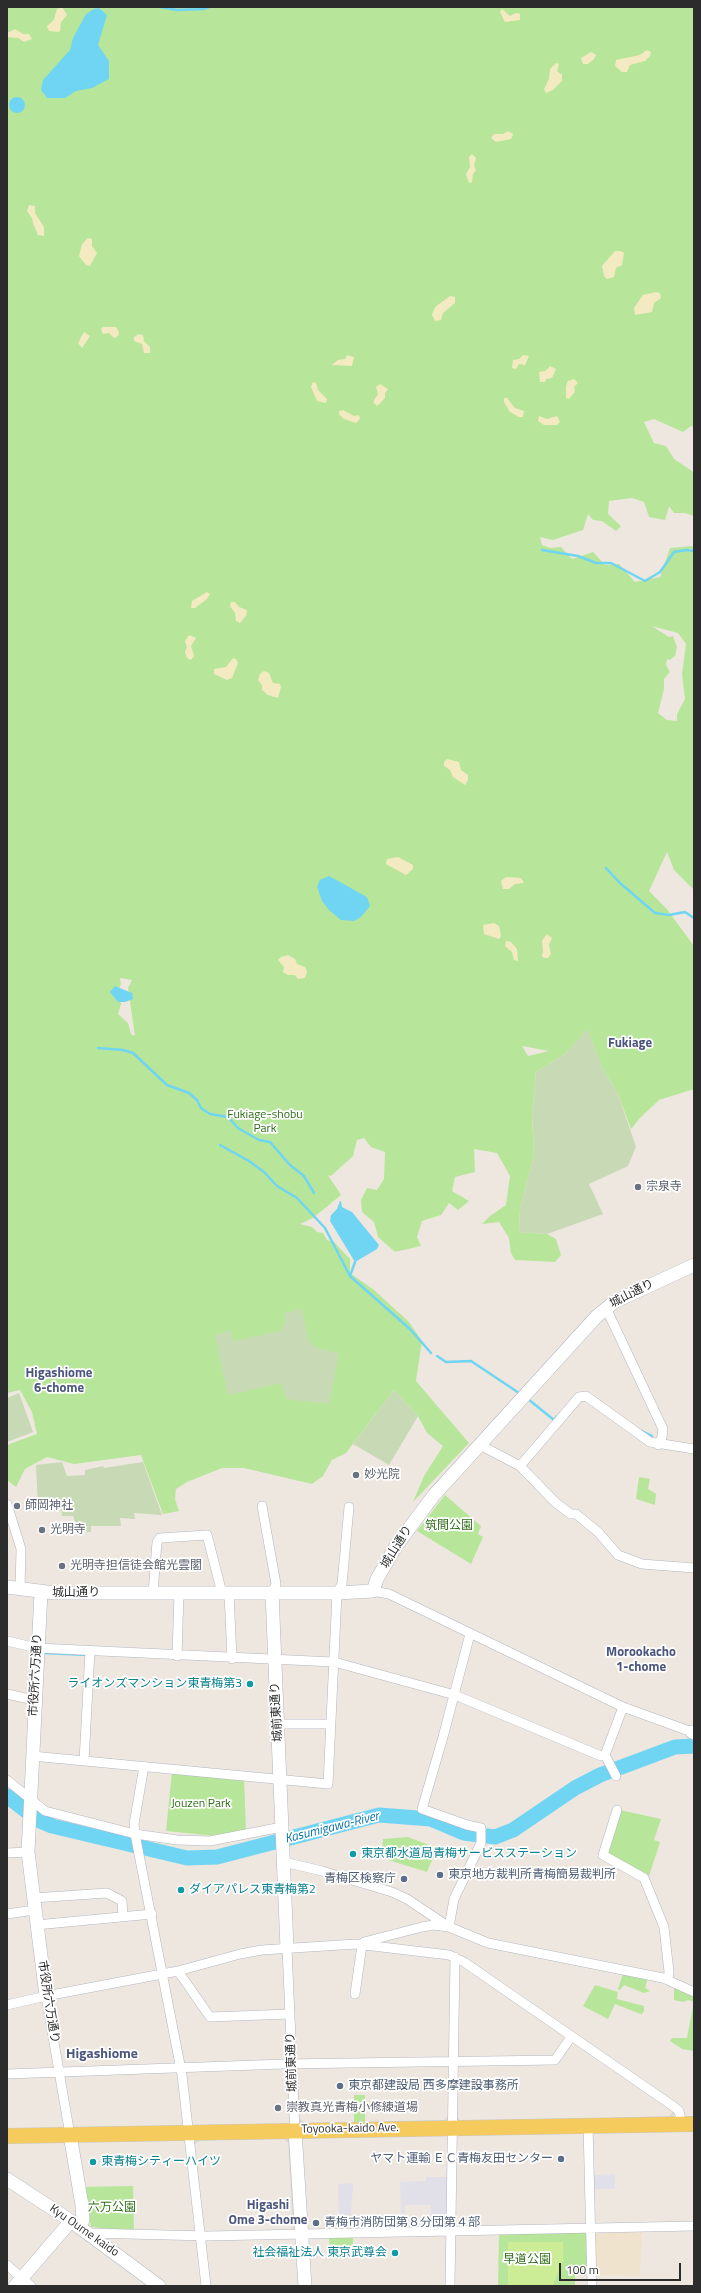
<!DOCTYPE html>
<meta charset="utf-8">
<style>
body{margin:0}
#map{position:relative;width:701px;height:2293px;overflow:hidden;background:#eee7df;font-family:"Titillium Web",sans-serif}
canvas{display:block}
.frame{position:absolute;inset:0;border:8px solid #2c2c2c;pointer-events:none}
.scale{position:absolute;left:559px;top:2263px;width:122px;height:18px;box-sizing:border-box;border:2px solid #2c2c2c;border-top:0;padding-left:5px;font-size:12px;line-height:14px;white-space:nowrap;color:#2c2c2c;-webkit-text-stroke:3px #fff;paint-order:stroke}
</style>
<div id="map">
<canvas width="701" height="2293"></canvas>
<div class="frame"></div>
<div class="scale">100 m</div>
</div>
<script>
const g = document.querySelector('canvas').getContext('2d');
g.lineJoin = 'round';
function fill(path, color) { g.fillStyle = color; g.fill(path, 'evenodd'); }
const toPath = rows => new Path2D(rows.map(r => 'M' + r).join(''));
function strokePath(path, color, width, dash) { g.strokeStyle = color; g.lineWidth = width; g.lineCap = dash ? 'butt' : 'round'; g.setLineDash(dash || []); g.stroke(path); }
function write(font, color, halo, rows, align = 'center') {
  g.font = font + ' "Titillium Web","Noto Sans JP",sans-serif'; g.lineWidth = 3.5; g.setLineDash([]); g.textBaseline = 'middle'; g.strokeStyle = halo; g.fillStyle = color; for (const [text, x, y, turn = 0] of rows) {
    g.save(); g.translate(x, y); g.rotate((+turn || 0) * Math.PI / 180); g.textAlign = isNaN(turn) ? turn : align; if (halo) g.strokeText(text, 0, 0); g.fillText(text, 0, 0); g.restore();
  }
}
const industrial = toPath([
 [615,2174,615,2189,594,2189,593,2175],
 [426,2177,447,2177,447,2216,431,2216,431,2205,405,2205,405,2228,402,2229,400,2182,426,2181],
 [353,2183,351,2215,339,2215,338,2184]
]);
const education = toPath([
 [642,2231,640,2276,594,2275,594,2233]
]);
const green = toPath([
 [7,7,694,7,694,427,691,426,683,432,654,419,644,422,654,443,666,446,674,459,692,471,694,475,694,516,685,513,674,513,669,506,665,520,649,517,644,502,632,498,609,501,608,514,621,526,616,531,602,521,593,520,588,514,583,530,553,540,540,537,542,545,550,548,561,547,572,559,593,552,605,565,619,564,635,582,660,577,670,548,692,546,694,549,694,890,674,870,667,852,649,891,666,908,694,946,694,1089,659,1100,640,1118,631,1129,618,1094,603,1069,587,1030,565,1054,536,1072,532,1115,534,1155,520,1209,519,1232,547,1234,556,1239,561,1255,555,1262,515,1260,511,1253,509,1238,499,1222,482,1224,490,1216,506,1205,510,1176,497,1153,474,1149,475,1172,455,1177,452,1191,469,1201,458,1210,449,1203,441,1215,422,1221,417,1237,421,1246,395,1252,378,1237,374,1222,362,1212,361,1200,367,1188,377,1190,384,1179,385,1152,371,1147,364,1138,357,1140,353,1156,331,1176,328,1175,341,1195,313,1218,300,1224,312,1227,317,1232,323,1233,327,1240,334,1242,350,1259,350,1273,374,1290,409,1322,422,1341,416,1381,469,1443,413,1502,424,1476,443,1446,427,1433,418,1416,394,1390,346,1453,332,1460,323,1476,312,1484,244,1468,222,1468,187,1482,176,1489,175,1499,179,1511,163,1514,141,1455,74,1464,47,1457,25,1469,16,1487,7,1480,7,1445,37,1434,32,1412,20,1390,7,1393],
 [652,626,678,633,686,644,682,674,685,699,677,714,677,721,667,720,658,713,664,689,664,679,670,672,666,665,667,659,670,660,675,656,677,647,673,636,669,637],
 [120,978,132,980,128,988,135,1036,131,1034,128,1023,118,1014,121,1004,117,993,121,984],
 [522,1046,549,1051,528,1056],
 [639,1477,650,1479,648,1489,656,1494,655,1505,636,1499],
 [445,1495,481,1526,478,1534,483,1537,471,1564,417,1531],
 [172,1772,244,1778,246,1830,215,1836,166,1831],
 [620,1810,661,1819,654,1840,660,1842,649,1876,607,1854],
 [408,1837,437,1848,427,1872,382,1858,383,1839],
 [623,1973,648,1978,645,1988,650,1991,644,1993,624,1985,620,1990,618,1989],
 [595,1985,618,1992,617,1999,644,2006,644,2011,642,2014,638,2013,615,2004,608,2019,583,2006],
 [676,1987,694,1996,694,2051,682,2049,670,2041,672,2038,687,2038,694,2002,688,2000,683,2002,674,2000,674,1988],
 [354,2095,365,2095,365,2122,354,2122],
 [133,2186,134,2231,91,2227,84,2187],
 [585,2232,587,2235,588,2273,575,2273,575,2286,498,2286,499,2234],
 [353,2237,353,2246,330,2247,329,2238]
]);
const sand = toPath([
 [62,7,67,15,61,22,60,31,58,32,49,31,47,26,54,20,57,9],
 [502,9,510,16,516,13,520,14,520,20,505,22,500,12],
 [15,29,23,34,29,34,32,39,24,42,18,38,7,37,7,33],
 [647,50,651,52,650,56,645,61,630,65,627,72,622,72,615,66,616,60,640,55],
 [591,52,596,55,594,59,588,64,583,64,581,58],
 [556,63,559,64,557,71,562,75,562,81,553,90,546,93,544,89,549,79,550,69],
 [508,131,513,134,511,139,496,142,491,138,494,134,503,134],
 [472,154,476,158,474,165,476,170,473,174,472,182,469,183,466,174,470,167,469,157],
 [29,205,35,206,35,213,44,227,44,236,38,235,33,223,32,218,27,211],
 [88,238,92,239,92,246,97,253,90,266,86,265,79,256,82,244],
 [615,251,620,251,624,253,622,265,616,268,614,277,607,279,604,276,602,266],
 [656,292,660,293,661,298,654,303,652,312,635,315,634,308,643,295],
 [450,296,455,297,455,303,443,313,441,320,435,321,432,315,435,307],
 [103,327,116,327,119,332,118,336,114,338,109,333,103,334,101,329],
 [84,332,90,336,82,348,78,343],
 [139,334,143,335,144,341,150,347,150,353,144,353,142,344,134,341,134,337],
 [347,355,354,357,352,366,332,365,338,360,345,359],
 [523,355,529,356,525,365,519,364,516,369,512,368,513,360,519,359],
 [550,366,556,369,552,378,546,379,545,382,540,382,539,372,545,371],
 [574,379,578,383,574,387,575,392,569,399,566,398,566,386,568,381],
 [313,382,316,383,318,390,327,399,326,403,317,401,311,387],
 [380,384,388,389,385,393,385,398,377,406,373,402,378,394,376,387],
 [504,398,507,398,515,408,524,411,523,417,519,417,510,412,504,402],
 [343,410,354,416,359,415,360,419,356,423,344,419,339,414,339,411],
 [539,416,547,419,557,416,560,422,557,425,544,425,538,421],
 [207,592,210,594,207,599,195,608,191,608,192,601],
 [231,602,235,602,239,607,247,610,246,616,240,623,236,621,235,613,230,606],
 [189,635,196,638,191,646,194,656,191,660,187,658,185,652,187,647,185,641],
 [233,658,236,659,238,663,232,678,227,680,214,674,214,669,226,667],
 [264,671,269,673,273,683,280,684,281,687,278,698,268,695,262,690,262,685,258,680,260,674],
 [447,759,459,762,461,770,468,775,468,780,465,785,453,777,450,770,444,766,444,762],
 [398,857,413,865,413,869,406,875,386,864,387,859],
 [506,877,521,878,524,883,515,884,509,889,503,889,501,881],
 [494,923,499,926,501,936,499,939,484,934,483,925],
 [547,934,552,938,549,945,551,954,548,958,544,958,542,956,543,951,542,941],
 [506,941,511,942,517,949,518,961,514,960,512,952,505,946],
 [288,955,295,959,297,964,305,967,307,972,305,978,298,979,295,975,288,975,283,972,284,967,278,960,281,957]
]);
const cemetery = toPath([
 [587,1029,603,1069,618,1094,636,1147,628,1166,589,1184,603,1214,547,1234,519,1232,520,1209,534,1155,532,1115,536,1072,565,1054],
 [302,1309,308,1339,314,1347,339,1353,329,1404,286,1399,282,1383,228,1395,215,1335,230,1330,233,1341,281,1331,285,1323,284,1313],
 [394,1390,418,1416,389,1465,353,1444],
 [19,1393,33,1432,7,1442,7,1398],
 [62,1462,67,1476,85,1475,85,1470,103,1466,104,1468,143,1462,162,1515,134,1513,135,1519,120,1518,121,1526,91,1526,91,1532,79,1532,73,1516,62,1516,61,1509,38,1508,36,1465]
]);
const pitch = toPath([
 [508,2242,563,2242,563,2261,553,2285,508,2286]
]);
const plaza = toPath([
 [299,2068,298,2070,299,2118,305,2123,444,2120,448,2116,448,2119,447,2121,302,2124,299,2122,296,2069],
 [673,2111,675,2114,672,2118,456,2120,456,2116,460,2120,610,2118,670,2116],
 [283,2138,200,2140,195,2144,195,2140,289,2138,295,2230,290,2231,293,2227,288,2143]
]);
const water = toPath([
 [99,8,107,15,98,45,109,61,109,79,92,88,76,91,65,98,47,98,41,90,43,80,70,50,73,38,86,14,94,9],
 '9 105a8 8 0 1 1 16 0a8 8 0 1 1-16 0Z',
 [329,876,367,897,370,906,361,917,354,921,341,920,329,910,322,901,317,887,320,880],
 [115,986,132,993,133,999,125,1002,118,1002,110,992],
 [340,1201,341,1201,342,1207,352,1212,379,1245,377,1249,355,1262,330,1221,331,1215,337,1209]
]);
const stream = toPath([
 [160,7,177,10,204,9,209,7],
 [542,550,578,556,596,563,611,563,645,581,660,572,674,552,686,550,694,551],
 [606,868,620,883,655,913,669,915,685,912,694,918],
 [98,1048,123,1050,133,1053,167,1085,189,1093,197,1100,201,1108,210,1114,228,1117,238,1128,259,1140,270,1142,290,1165,304,1176,314,1193],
 [220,1145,249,1161,264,1172,277,1186,297,1198,325,1228,350,1276,411,1330,431,1353],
 [350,1276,355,1262],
 [437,1356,446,1362,471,1361,519,1393],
 [528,1399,554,1420,557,1416],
 [640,1430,652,1436],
 [43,1653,88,1655]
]);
const river = toPath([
 [7,1796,38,1820,52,1826,187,1858,217,1857,379,1815,431,1819,464,1833,495,1837,513,1830,575,1788,600,1775,675,1747,694,1746]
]);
const street = toPath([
 [606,1308,663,1429,662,1437,658,1445],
 [480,1445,520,1466,556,1503,571,1514,576,1514,598,1532,618,1555,642,1564,694,1568],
 [520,1466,579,1397,586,1396,650,1442,694,1449],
 [7,1504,21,1549,20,1590],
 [262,1506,276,1584,272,1593],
 [373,1591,389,1594,623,1707,692,1732],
 [153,1593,157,1542,160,1538,207,1535,222,1593],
 [229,1593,232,1659],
 [7,1641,37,1648,334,1662,455,1695,601,1756,605,1755,616,1776],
 [177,1656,179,1593],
 [7,1694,34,1700],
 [277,1724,331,1724],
 [605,1755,623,1707],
 [32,1756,328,1784,337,1593,342,1584,349,1507],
 [84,1761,90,1651],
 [144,1766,134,1824,135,1834,182,2075,206,2286],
 [7,1780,45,1811,135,1834,177,1840,210,1841,282,1827],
 [617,1810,603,1855,644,1878,664,1927,669,1972,668,1979],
 [7,1853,28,1852],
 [284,1862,322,1871,392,1892,407,1899,449,1927,454,1899,481,1843,481,1828,467,1825,422,1809,443,1737,470,1634],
 [33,1898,107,1893,122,1901,123,1916],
 [7,1914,34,1910],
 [36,1925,152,1914],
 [364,1942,422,1927,433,1925,449,1927,488,1943,663,1978,694,1992],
 [287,1948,295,2131],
 [178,1971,210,2017,290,2014],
 [355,1994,362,1945],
 [46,1996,70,2135],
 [7,2005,46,1996,178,1971,240,1954,262,1950,356,1944,449,1955,464,1962,673,2106,679,2111,682,2124],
 [7,2074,284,2064,555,2060,571,2037],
 [588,2125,592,2286],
 [87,2233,208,2236,694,2226],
 [7,2265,31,2286],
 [450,2286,455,1957]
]);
const secondary = toPath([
 [7,1587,55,1593,337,1593,373,1591,377,1579,396,1546,434,1495,596,1317,614,1302,694,1265],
 [41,1592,28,1852,46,1996],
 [272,1593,287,1948],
 [692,1732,694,1733],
 [295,2131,305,2286],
 [70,2135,82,2205,83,2220,79,2227],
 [7,2179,71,2221,159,2286],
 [15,2286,71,2221]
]);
const primary = toPath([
 [7,2136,694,2124]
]);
const markers = [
 [638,1187,4,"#6b7280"],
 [356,1475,4,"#6b7280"],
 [17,1506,4,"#6b7280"],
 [42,1530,4,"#6b7280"],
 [62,1566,4,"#6b7280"],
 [250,1684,4,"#0f9aa8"],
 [353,1854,4,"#0f9aa8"],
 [440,1875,4,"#5c6f8a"],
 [404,1879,4,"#5c6f8a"],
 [181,1890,4,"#0f9aa8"],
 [340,2086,4,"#5c6f8a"],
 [278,2108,4,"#6b7280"],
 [561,2159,4,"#5c6f8a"],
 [93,2162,4,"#0f9aa8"],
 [316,2223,4,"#5c6f8a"],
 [395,2253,4,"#0f9aa8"]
];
const parkNames = [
 ["Fukiage-shobu",265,1115],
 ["Park",265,1129],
 ["筑間公園",449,1526],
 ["Jouzen Park",201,1804],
 ["六万公園",112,2208],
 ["早道公園",527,2260]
];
const worshipNames = [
 ["宗泉寺",646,1187],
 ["妙光院",364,1475],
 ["師岡神社",25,1506],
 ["光明寺",50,1530],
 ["光明寺担信徒会館光雲閣",70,1566],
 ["崇教真光青梅小修練道場",286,2108]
];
const streetNames = [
 ["城山通り",632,1294,-27],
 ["城山通り",397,1547,-58],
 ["城山通り",76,1593],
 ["市役所六万通り",36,1675,-87],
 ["城前東通り",277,1712,-93],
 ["市役所六万通り",48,2002,81],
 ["城前東通り",292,2062,-92],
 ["Toyooka-kaido Ave.",350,2129,-1],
 ["Kyu Oume kaido",84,2231,35]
];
const cultureNames = [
 ["ライオンズマンション東青梅第3",242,1684,"right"],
 ["東京都水道局青梅サービスステーション",361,1854],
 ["ダイアパレス東青梅第2",189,1890],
 ["東青梅シティーハイツ",101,2162],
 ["社会福祉法人 東京武尊会",387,2253,"right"]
];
const serviceNames = [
 ["東京地方裁判所青梅簡易裁判所",448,1875],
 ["青梅区検察庁",396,1879,"right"],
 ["東京都建設局 西多摩建設事務所",348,2086],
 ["ヤマト運輸 ＥＣ青梅友田センター",553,2159,"right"],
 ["青梅市消防団第８分団第４部",324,2223]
];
const neighbourhoodNames = [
 ["Fukiage",630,1044],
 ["Higashiome",59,1374],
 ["6-chome",59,1389],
 ["Morookacho",641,1653],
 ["1-chome",641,1668],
 ["Higashi",268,2206],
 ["Ome 3-chome",268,2221]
];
const waterNames = [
 ["Kasumigawa-River",332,1828,-14]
];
const quarterNames = [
 ["Higashiome",102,2055]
];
fill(industrial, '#e1dfe7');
fill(education, '#f0e3ce');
fill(green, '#b7e69a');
fill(sand, '#f4eac1');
fill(cemetery, '#c8d9b5');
fill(pitch, '#cced95');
fill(plaza, '#dedad6');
fill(water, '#6fd5f3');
strokePath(stream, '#6fd5f3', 2.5);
strokePath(river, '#6fd5f3', 15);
strokePath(street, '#b2b6c0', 10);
strokePath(secondary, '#b2b6c0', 14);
strokePath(primary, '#c8c8c8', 16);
strokePath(street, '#fff', 9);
strokePath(secondary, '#fff', 13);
strokePath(primary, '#f5cb5d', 15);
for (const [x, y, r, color] of markers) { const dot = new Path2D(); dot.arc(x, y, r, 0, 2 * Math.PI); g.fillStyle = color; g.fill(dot); strokePath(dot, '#fff', 1.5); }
write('12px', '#2e6d19', '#fff', parkNames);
write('12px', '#5b616d', '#fff', worshipNames, 'left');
write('12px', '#2c2c2c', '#fff', streetNames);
write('12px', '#0d838f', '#fff', cultureNames, 'left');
write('12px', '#4e5e75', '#fff', serviceNames, 'left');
write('bold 13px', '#4b567f', '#fff', neighbourhoodNames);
write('italic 13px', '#0975a3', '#fff', waterNames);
write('bold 14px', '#4b567f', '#fff', quarterNames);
</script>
